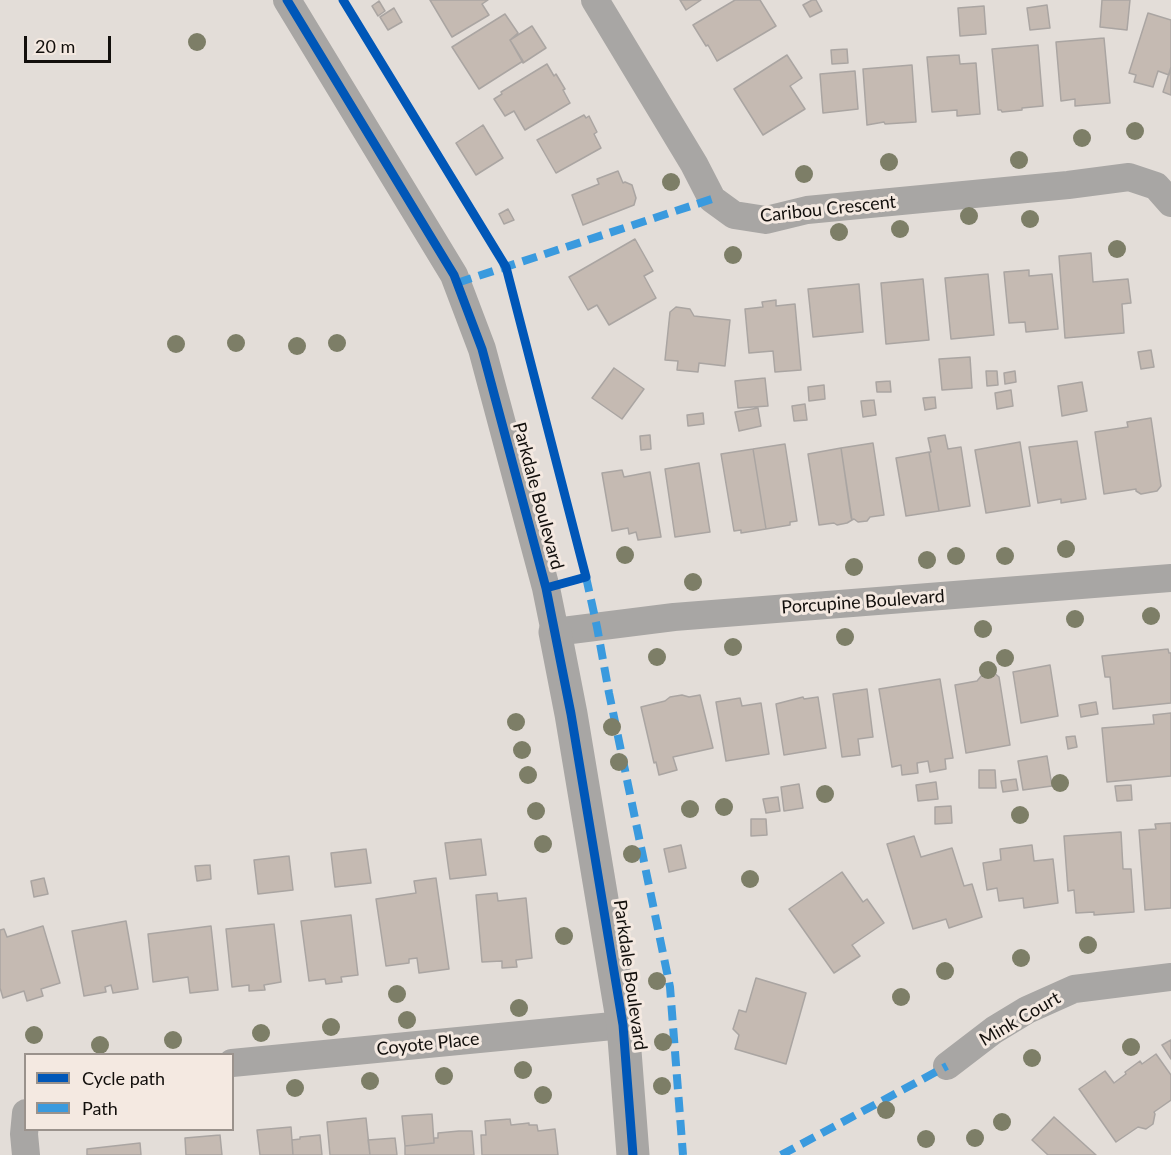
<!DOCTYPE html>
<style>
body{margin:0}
#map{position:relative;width:1171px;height:1155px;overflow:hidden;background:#e3ddd8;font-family:Lato,sans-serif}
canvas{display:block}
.legend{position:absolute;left:24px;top:1053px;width:210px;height:78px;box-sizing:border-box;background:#f4e9e1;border:2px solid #9a928c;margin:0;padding:8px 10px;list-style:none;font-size:18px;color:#120f0c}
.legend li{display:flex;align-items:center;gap:12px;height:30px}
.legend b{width:30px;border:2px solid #9a928c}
.scale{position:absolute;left:24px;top:36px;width:87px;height:27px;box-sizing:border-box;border:3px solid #120f0c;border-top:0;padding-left:8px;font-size:18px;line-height:21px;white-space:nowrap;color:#120f0c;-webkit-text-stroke:4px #f4e9e1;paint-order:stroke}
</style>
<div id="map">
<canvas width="1171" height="1155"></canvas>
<ul class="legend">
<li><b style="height:8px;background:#0057b8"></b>Cycle path</li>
<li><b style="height:8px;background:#3a9ade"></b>Path</li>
</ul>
<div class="scale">20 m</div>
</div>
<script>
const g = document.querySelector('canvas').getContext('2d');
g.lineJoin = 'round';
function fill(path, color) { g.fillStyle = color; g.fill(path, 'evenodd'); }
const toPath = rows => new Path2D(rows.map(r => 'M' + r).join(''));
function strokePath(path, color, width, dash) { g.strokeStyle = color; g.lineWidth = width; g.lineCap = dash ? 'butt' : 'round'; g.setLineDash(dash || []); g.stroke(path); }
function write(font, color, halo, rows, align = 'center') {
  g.font = font + ' Lato,sans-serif'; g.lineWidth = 6; g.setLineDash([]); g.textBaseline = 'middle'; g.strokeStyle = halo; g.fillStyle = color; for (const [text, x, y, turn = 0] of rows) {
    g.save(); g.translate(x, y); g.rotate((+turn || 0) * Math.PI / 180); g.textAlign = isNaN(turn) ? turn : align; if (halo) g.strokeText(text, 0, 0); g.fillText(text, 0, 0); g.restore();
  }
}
const building = toPath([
 [430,0,488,0,482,4,489,15,452,37,430,0],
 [680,0,701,0,686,10,680,0],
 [735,0,760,0,776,26,717,61,708,45,706,46,693,25,735,0],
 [812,0,816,0,822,11,810,17,803,5,812,0],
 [1102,0,1130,0,1127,30,1100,27,1102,0],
 [379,1,385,11,378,16,372,6,379,1],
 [1047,5,1050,28,1030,30,1027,8,1047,5],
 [984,6,986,34,960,36,958,8,984,6],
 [394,8,402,22,388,30,380,17,394,8],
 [1148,13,1171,20,1171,67,1169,75,1158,71,1153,87,1134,82,1136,75,1129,73,1148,13],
 [505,14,518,33,510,40,523,61,479,89,452,47,505,14],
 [532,26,546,48,523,63,510,40,532,26],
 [1104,38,1110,103,1075,106,1075,99,1061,101,1056,42,1104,38],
 [1038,45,1043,106,1022,108,1022,110,1002,112,1001,110,998,110,992,49,1038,45],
 [847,49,848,63,832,64,831,50,847,49],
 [787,55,802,78,790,86,805,109,763,135,734,89,787,55],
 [959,55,960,64,976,63,980,114,957,116,957,110,932,112,927,57,959,55],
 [547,64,554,76,556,74,565,89,563,90,570,103,525,130,514,111,505,116,494,99,502,94,501,92,547,64],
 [912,65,916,122,885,124,884,122,867,125,863,69,912,65],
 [1171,67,1171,95,1163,92,1171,67],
 [855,71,858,109,823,113,820,74,855,71],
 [584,115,586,118,589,116,597,132,594,134,601,148,556,173,537,140,584,115],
 [483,125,503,158,476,175,456,143,483,125],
 [618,171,623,183,625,182,632,185,636,198,634,205,583,225,572,195,599,184,597,179,618,171],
 [508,209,514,220,504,224,499,214,508,209],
 [635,239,653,271,644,276,656,298,609,325,597,305,588,310,569,277,635,239],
 [1091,253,1093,282,1128,279,1131,303,1122,304,1124,333,1065,338,1059,256,1091,253],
 [1029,270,1029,276,1052,274,1058,329,1026,332,1025,322,1009,323,1004,272,1029,270],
 [988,274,994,335,951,339,945,278,988,274],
 [923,279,929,340,886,344,881,283,923,279],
 [859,284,863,332,813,337,808,289,859,284],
 [776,300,776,306,795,304,801,370,775,372,773,351,749,353,745,309,763,307,762,302,776,300],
 [676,307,690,309,694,316,730,320,725,366,699,363,698,372,677,370,678,361,665,360,670,312,676,307],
 [1151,350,1154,367,1141,369,1138,352,1151,350],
 [970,357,972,388,942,390,939,359,970,357],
 [614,368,644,389,622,419,592,398,614,368],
 [986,371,997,371,998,385,987,386,986,371],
 [1015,371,1016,382,1005,384,1004,373,1015,371],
 [765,378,768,406,738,408,735,381,765,378],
 [890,381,891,392,877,392,876,382,890,381],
 [1082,382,1087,411,1062,416,1058,386,1082,382],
 [824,385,825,399,809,401,808,387,824,385],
 [1011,390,1013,406,997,409,995,393,1011,390],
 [935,397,936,408,925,410,923,398,935,397],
 [874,400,876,415,863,417,861,401,874,400],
 [805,404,807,420,794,421,792,406,805,404],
 [758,408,761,426,739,431,735,412,758,408],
 [703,413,704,424,688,426,687,415,703,413],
 [1151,418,1161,486,1157,491,1141,494,1136,491,1136,489,1104,494,1095,432,1128,427,1127,422,1151,418],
 [650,435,651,449,641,450,640,436,650,435],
 [945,435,948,449,961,447,970,506,939,511,929,452,931,452,928,438,945,435],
 [1077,441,1086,499,1061,503,1061,499,1038,503,1029,447,1077,441],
 [1020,442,1030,506,986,513,975,450,1020,442],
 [873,443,884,515,870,517,867,521,858,522,854,519,852,520,851,517,841,448,873,443],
 [785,444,797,521,790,522,790,525,766,529,753,449,785,444],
 [841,448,852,520,847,523,837,525,834,523,819,525,808,454,841,448],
 [753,449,766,529,741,533,741,530,734,531,721,454,753,449],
 [929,452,939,511,906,516,896,458,929,452],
 [699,463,710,532,675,537,665,469,699,463],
 [622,470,624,477,650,472,661,537,638,540,636,532,629,534,628,528,612,531,602,473,622,470],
 [1168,649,1169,653,1171,653,1171,703,1113,709,1110,677,1105,677,1102,656,1168,649],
 [1050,665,1058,716,1021,723,1013,672,1050,665],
 [993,672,999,677,1010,745,966,753,955,685,977,681,982,675,993,672],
 [940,679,953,758,945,759,946,769,930,772,928,761,917,763,918,773,902,775,901,765,892,767,879,689,940,679],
 [867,689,873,737,858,739,860,755,842,757,833,694,867,689],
 [682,695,689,697,700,695,713,748,673,757,677,770,659,775,656,762,654,763,641,707,665,701,670,697,682,695],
 [803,697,804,699,818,697,826,748,784,755,776,704,803,697],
 [740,698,742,706,761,703,769,754,726,761,716,702,740,698],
 [1096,702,1098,714,1081,717,1079,705,1096,702],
 [1171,713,1171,776,1107,782,1102,728,1154,724,1153,715,1171,713],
 [1075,736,1077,747,1068,749,1066,737,1075,736],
 [1047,756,1052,786,1023,790,1018,761,1047,756],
 [979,770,995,770,996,788,979,788,979,770],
 [1016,779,1018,790,1003,792,1001,781,1016,779],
 [936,782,938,799,918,801,916,785,936,782],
 [799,784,803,808,784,811,781,787,799,784],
 [1131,785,1132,800,1117,801,1115,786,1131,785],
 [778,797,780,811,766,813,763,799,778,797],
 [951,806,952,823,935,824,935,807,951,806],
 [751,819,766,819,767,835,751,836,751,819],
 [1171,823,1171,908,1145,910,1139,830,1156,829,1155,824,1171,823],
 [1121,832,1123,869,1131,869,1134,912,1094,915,1094,912,1076,913,1074,890,1068,891,1064,836,1121,832],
 [914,836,921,857,952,848,964,886,972,884,982,917,949,928,946,919,913,929,887,844,914,836],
 [481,839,486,875,450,879,445,843,481,839],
 [681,845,686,868,669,872,664,849,681,845],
 [1032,845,1034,861,1053,859,1058,903,1024,908,1023,898,999,901,997,888,987,890,983,863,1001,860,1000,849,1032,845],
 [366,849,371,883,335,887,331,853,366,849],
 [289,856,293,890,258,894,254,860,289,856],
 [210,865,211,879,197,881,195,866,210,865],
 [842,872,863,902,867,899,884,923,852,945,860,956,834,973,789,909,842,872],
 [44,878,48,894,34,897,31,881,44,878],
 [436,878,449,969,419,973,417,958,409,959,409,963,386,966,376,899,416,893,414,881,436,878],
 [497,893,498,901,526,898,532,958,516,960,517,967,502,968,502,961,482,962,476,895,497,893],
 [351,915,358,975,341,977,342,982,326,984,325,979,309,981,301,921,351,915],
 [126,921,138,989,113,993,111,985,105,987,106,992,84,996,72,931,126,921],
 [274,924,281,982,264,985,265,990,249,991,249,985,232,987,226,929,274,924],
 [43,926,60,983,41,989,43,996,27,1001,24,991,3,998,0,988,0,930,4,929,7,937,43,926],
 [211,926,218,990,190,993,188,977,153,982,148,934,211,926],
 [756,978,806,993,786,1064,735,1049,739,1035,733,1029,739,1010,746,1012,756,978],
 [1171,1040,1171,1059,1162,1045,1171,1040],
 [1156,1054,1171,1075,1171,1100,1154,1112,1155,1114,1153,1124,1146,1129,1138,1127,1116,1142,1079,1089,1105,1071,1114,1083,1126,1074,1125,1072,1140,1061,1142,1064,1156,1054],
 [432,1114,434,1143,405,1146,402,1116,432,1114],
 [1054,1117,1096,1155,1048,1155,1032,1140,1054,1117],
 [366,1118,370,1155,330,1155,327,1122,366,1118],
 [510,1119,511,1125,529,1123,529,1125,537,1125,538,1131,555,1129,558,1155,482,1155,481,1135,486,1135,485,1121,510,1119],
 [291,1127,293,1155,260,1155,257,1130,291,1127],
 [459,1131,472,1131,474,1155,405,1155,405,1146,434,1143,434,1138,438,1138,438,1133,459,1131],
 [220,1135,222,1155,186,1155,185,1138,220,1135],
 [320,1135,322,1155,293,1155,292,1140,300,1139,300,1137,320,1135],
 [395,1138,397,1155,370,1155,368,1140,395,1138],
 [140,1143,141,1155,87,1155,87,1149,140,1143]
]);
const minor = toPath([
 [287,0,454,275,482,349,546,588,555,632,674,617,1171,578],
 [595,0,694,164,712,199,734,215,766,220,807,210,1068,185,1129,177,1156,186,1171,203],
 [232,1063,623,1025],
 [947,1066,994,1030,1027,1010,1074,989,1171,977],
 [26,1113,24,1134,26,1155]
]);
const tertiary = toPath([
 [555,632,571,714,623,1025,633,1155]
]);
const quiet = toPath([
 [457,283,712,199],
 [586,577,597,627,609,693,670,987,683,1155],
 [781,1155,947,1066]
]);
const cycleway = toPath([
 [287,0,454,275,482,349,546,588,571,714,623,1025,633,1155],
 [343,0,506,267,586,577,546,588]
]);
const trees = [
 [197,42],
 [1135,131],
 [1082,138],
 [1019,160],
 [889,162],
 [804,174],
 [671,182],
 [969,216],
 [1030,219],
 [900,229],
 [839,232],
 [1117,249],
 [733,255],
 [236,343],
 [337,343],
 [176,344],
 [297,346],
 [1066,549],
 [625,555],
 [956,556],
 [1005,556],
 [927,560],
 [854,567],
 [693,582],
 [1151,616],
 [1075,619],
 [983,629],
 [845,637],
 [733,647],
 [657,657],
 [1005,658],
 [988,670],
 [516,722],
 [612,727],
 [522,750],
 [619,762],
 [528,775],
 [1060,783],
 [825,794],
 [724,807],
 [690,809],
 [536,811],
 [1020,815],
 [543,844],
 [632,854],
 [750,879],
 [564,936],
 [1088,945],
 [1021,958],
 [945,971],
 [657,981],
 [397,994],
 [901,997],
 [519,1008],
 [407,1020],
 [331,1027],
 [261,1033],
 [34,1035],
 [173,1040],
 [663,1042],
 [100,1045],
 [1131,1047],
 [1032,1058],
 [523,1070],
 [444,1076],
 [370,1081],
 [662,1086],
 [295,1088],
 [543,1095],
 [886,1110],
 [1002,1122],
 [975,1138],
 [926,1139]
];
const streetNames = [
 ["Caribou Crescent",828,209,-6],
 ["Parkdale Boulevard",538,496,75],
 ["Porcupine Boulevard",863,602,-4],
 ["Parkdale Boulevard",630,975,82],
 ["Mink Court",1020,1019,-30],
 ["Coyote Place",428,1044,-6]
];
fill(building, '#c5bab2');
strokePath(building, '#aaa5a2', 1.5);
strokePath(minor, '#a8a6a4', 28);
strokePath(tertiary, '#a8a6a4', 33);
strokePath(quiet, '#3a9ade', 8, [15, 8]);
strokePath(cycleway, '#0057b8', 9);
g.fillStyle = '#7d7e67';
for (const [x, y] of trees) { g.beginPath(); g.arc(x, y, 9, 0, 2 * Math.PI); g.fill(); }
write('18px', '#120f0c', '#f4e9e1', streetNames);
</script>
